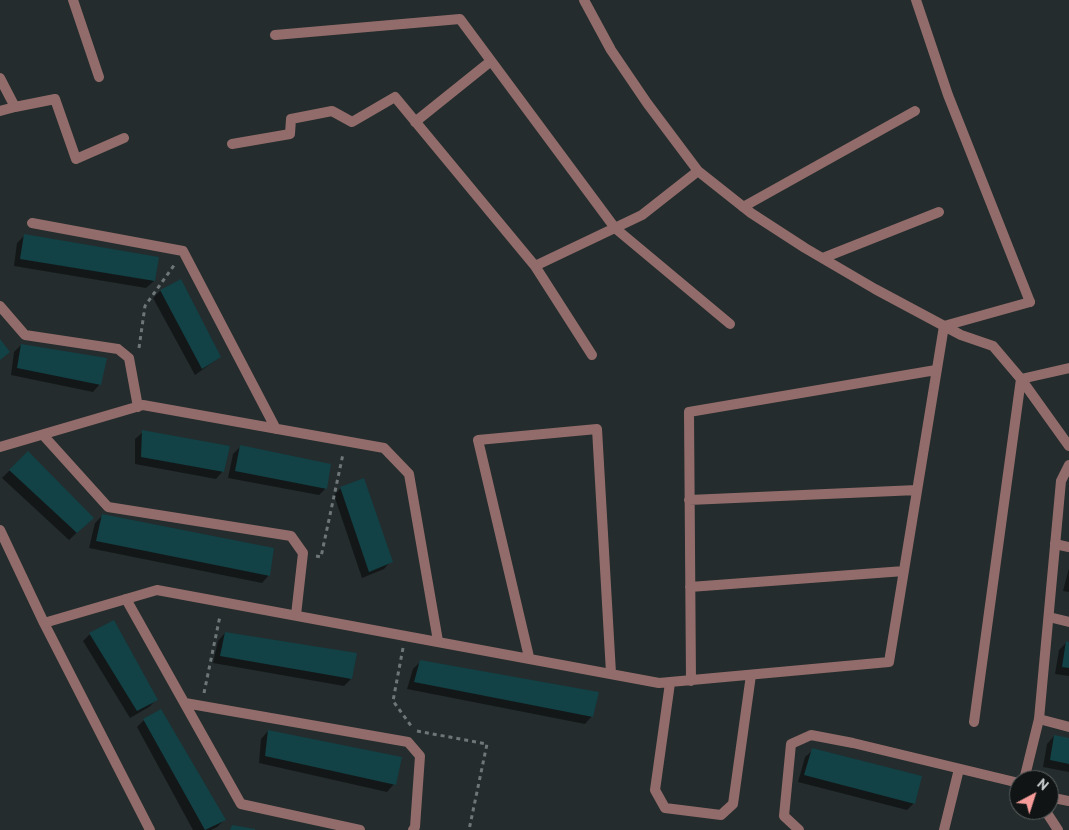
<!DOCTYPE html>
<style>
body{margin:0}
#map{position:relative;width:1069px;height:830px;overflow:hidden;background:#242c2d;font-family:"PT Sans",sans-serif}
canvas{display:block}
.north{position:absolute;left:1009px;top:770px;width:50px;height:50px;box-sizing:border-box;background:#101414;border:1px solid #5c6161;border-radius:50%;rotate:40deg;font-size:14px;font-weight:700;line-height:20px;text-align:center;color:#cfd4d5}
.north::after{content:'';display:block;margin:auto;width:18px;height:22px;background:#f59b99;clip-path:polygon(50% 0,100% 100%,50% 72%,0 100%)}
</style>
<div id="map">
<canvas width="1069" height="830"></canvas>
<div class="north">N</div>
</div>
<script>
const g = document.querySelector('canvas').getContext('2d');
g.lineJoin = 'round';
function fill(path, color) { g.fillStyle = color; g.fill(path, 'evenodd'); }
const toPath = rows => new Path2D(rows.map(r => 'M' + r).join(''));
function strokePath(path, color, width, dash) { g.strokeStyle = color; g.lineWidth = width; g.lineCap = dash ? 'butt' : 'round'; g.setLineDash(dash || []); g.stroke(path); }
const shadow = toPath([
 [24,236,154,281,146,288,14,266,17,243],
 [180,281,220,357,195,375,153,298,160,291],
 [21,345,100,384,93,392,11,375,14,352],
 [143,432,223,471,216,479,135,464,135,439],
 [240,447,326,488,319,495,228,478,233,454],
 [28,452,85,525,69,540,2,478],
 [341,488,391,561,384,569,362,578,334,495],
 [102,516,269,575,262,583,89,548,95,523],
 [1069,568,1069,592,1063,591],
 [225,633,351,679,344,686,213,663,218,641],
 [90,634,156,700,149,707,130,718,83,641],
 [1066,643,1069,643,1069,676,1055,674,1059,650],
 [421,661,592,716,585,724,407,689,413,669],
 [144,720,224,820,217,827,211,830,193,830,137,727],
 [268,731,394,784,387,792,259,763,261,739],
 [1054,736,1069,739,1069,772,1043,767,1047,744],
 [813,750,914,803,907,810,798,782,805,757]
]);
const building = toPath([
 [24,234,159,257,155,281,20,259],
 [181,279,221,357,202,369,160,290],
 [0,339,10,352,0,360],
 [21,344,107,358,101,385,17,368],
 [142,430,230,446,224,472,141,457],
 [240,445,331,464,327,489,235,471],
 [28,451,94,518,77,533,9,470],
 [364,478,393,562,369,572,340,487],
 [102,514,274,548,270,576,96,541],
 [114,620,158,700,137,711,89,633],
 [225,632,357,653,352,679,220,656],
 [1066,641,1069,642,1069,668,1062,667],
 [420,660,599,692,593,717,414,682],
 [161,709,226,820,205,830,143,719],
 [268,730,402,757,396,785,265,756],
 [1054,735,1069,738,1069,764,1050,760],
 [812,748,922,776,915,804,804,775],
 [232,825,255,829,255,830,230,830]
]);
const path = toPath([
 [139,348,145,306,175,264],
 [316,556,321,557,343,454],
 [403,648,393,701,412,727],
 [204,693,220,616],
 [417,731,487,744,469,830]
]);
const lane = toPath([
 [916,0,948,95,1030,302],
 [32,223,183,251,276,429],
 [823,258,939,212],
 [0,306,25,335,118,349,129,358,138,407],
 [43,435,108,507,291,536,303,553,296,615],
 [0,447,143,405,384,448,409,474,438,641],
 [1055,544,1069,547],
 [126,599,241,804,360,830],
 [1049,617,1069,622],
 [185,703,408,742,420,756,415,827,413,830],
 [1039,719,1069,727],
 [1045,810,1058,830],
 [799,830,784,816,791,744,811,735,853,743,1019,783],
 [944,830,959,769]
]);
const street = toPath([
 [73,0,99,77],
 [584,0,611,50,647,103,698,171,751,213,805,248,875,289,961,335,993,346,1021,379,1069,446],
 [275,35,460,19,615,228,730,324],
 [0,78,15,107,0,111],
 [15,107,55,99,76,159,124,138],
 [415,122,491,61],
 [232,144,290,134,291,119,332,111,352,122,395,97,535,266,592,355],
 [743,207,915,111],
 [535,266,642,215,698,171],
 [944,326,1030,302],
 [689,500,917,490],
 [0,530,44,623,150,830],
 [690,587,904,571],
 [44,623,157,590,659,683,889,662,944,326],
 [529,657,478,440,597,429,611,673],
 [691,681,689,412,936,370],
 [670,683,655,790,665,808,721,815,733,804,751,675],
 [974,722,1021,379,1069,368],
 [1024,780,1039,719,1061,481,1069,465],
 [1049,797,1069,801]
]);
fill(shadow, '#0007');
fill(building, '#124146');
strokePath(path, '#6f7677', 3, [4, 4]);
strokePath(lane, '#926c6a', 10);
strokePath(street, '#926c6a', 10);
</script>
